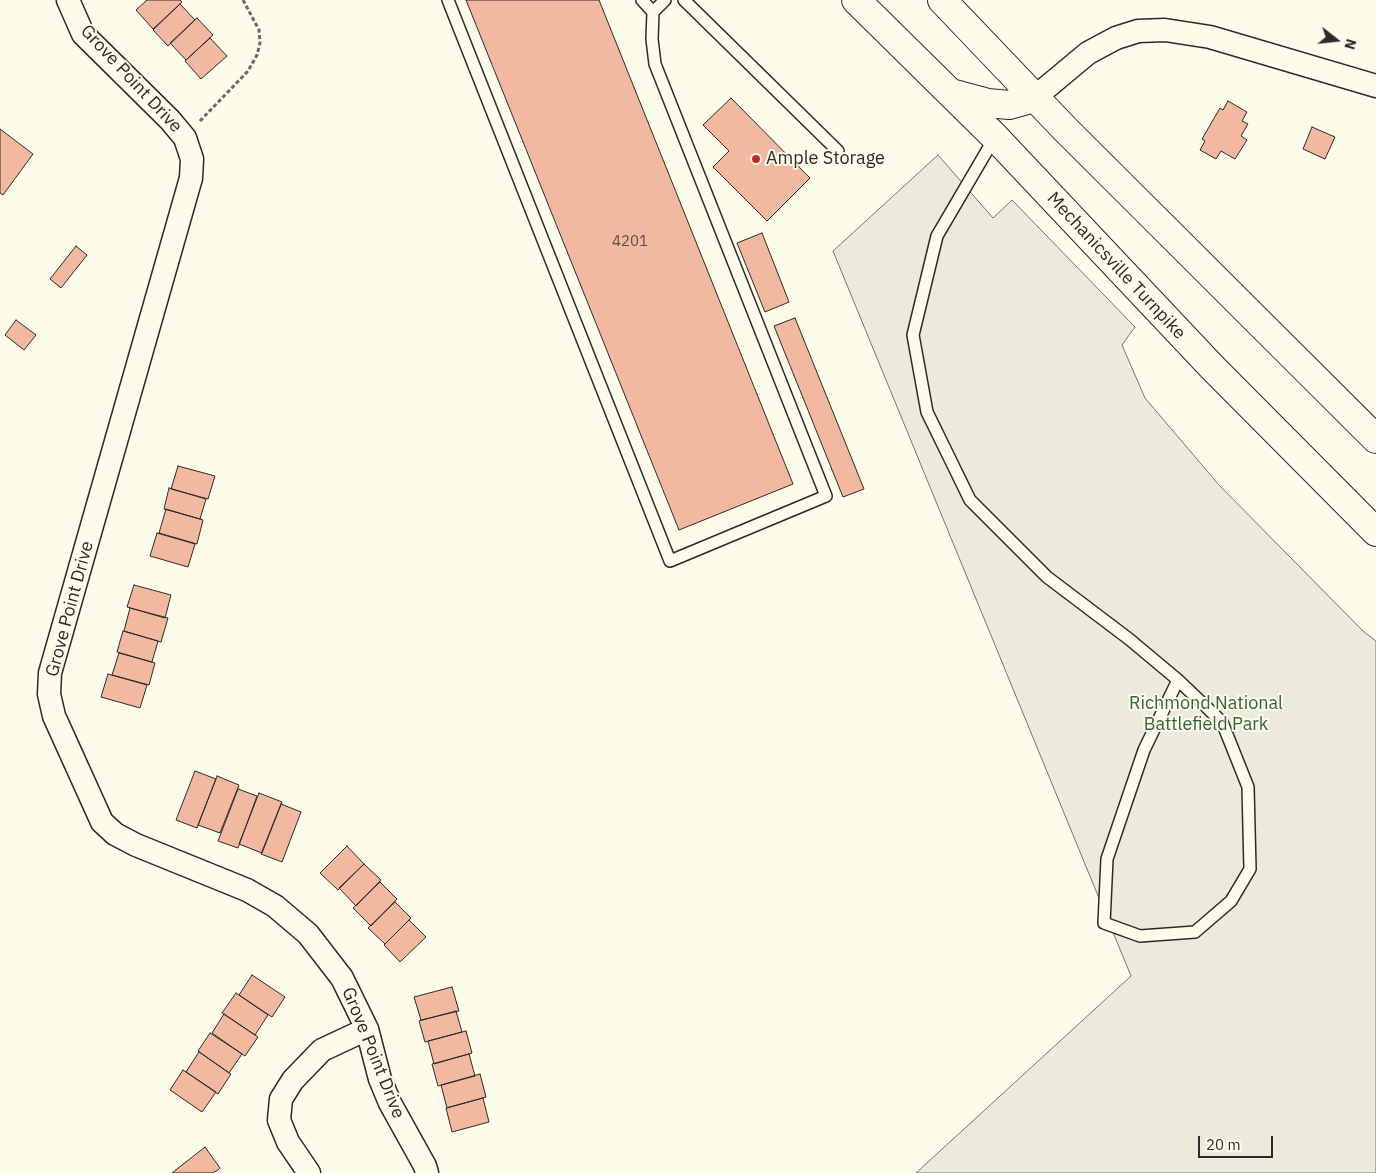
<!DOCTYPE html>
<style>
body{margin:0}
#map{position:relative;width:1376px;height:1173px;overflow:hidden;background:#fdfbea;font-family:"IBM Plex Sans",sans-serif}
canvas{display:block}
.north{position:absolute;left:1311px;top:15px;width:50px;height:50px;-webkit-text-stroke:4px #fdfbea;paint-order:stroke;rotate:106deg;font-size:14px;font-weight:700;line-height:20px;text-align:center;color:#2b2b2b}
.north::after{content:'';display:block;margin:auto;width:18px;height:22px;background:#2b2b2b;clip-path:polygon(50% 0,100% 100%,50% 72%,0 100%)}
.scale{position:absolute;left:1198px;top:1136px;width:75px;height:22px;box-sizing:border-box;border:2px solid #2b2b2b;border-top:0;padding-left:6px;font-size:15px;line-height:18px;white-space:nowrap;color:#2b2b2b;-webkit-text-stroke:4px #fdfbea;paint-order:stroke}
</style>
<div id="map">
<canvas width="1376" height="1173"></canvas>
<div class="north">N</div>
<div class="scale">20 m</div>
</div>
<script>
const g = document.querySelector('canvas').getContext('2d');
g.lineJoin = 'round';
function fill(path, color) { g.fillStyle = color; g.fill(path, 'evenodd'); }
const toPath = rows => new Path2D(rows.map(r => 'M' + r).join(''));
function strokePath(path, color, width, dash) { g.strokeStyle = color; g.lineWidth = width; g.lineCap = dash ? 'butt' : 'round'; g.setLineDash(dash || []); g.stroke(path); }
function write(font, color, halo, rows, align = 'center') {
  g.font = font + ' "IBM Plex Sans",sans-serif'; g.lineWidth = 4; g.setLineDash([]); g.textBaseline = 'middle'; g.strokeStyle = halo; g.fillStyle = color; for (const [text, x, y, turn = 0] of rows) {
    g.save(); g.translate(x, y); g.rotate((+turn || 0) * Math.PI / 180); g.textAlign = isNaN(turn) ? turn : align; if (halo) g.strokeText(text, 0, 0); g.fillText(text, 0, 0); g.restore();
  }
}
const green = toPath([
 [938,155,993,218,1012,200,1135,327,1122,345,1145,398,1219,485,1363,631,1376,641,1376,1173,916,1173,1131,976,833,251,938,155]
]);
const building = toPath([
 [147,0,180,0,182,2,153,29,136,10,147,0],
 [466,0,599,0,793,484,679,530,466,0],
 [180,4,195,20,168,46,153,30,180,4],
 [197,18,213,35,186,60,170,43,197,18],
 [210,38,227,56,201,79,185,61,210,38],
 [731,98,810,178,767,221,713,167,729,151,703,125,731,98],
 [1228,101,1247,112,1242,121,1248,124,1241,136,1247,140,1235,159,1221,151,1216,159,1200,150,1205,141,1202,139,1220,108,1223,110,1228,101],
 [1312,127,1335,137,1325,159,1303,149,1312,127],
 [0,129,33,154,3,195,0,193,0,129],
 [762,233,789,302,765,312,737,243,762,233],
 [76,246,87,255,61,288,50,279,76,246],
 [795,318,864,489,843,497,774,326,795,318],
 [16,320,36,335,24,350,5,335,16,320],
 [178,466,215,476,208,499,171,489,178,466],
 [169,488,206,499,200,519,164,509,169,488],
 [166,509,203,520,197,544,159,533,166,509],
 [157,533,195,544,188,567,150,556,157,533],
 [134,585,171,595,165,618,127,607,134,585],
 [130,608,168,618,161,642,124,631,130,608],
 [123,631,158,641,152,662,117,652,123,631],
 [119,653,155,663,149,685,112,675,119,653],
 [108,674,147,685,140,708,101,697,108,674],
 [195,771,216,779,197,828,176,820,195,771],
 [217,776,239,785,220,833,198,825,217,776],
 [238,789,257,796,238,848,218,841,238,789],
 [259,793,282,802,262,853,239,844,259,793],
 [281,804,301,812,282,862,261,854,281,804],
 [347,846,364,864,338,890,320,873,347,846],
 [364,864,381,880,356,906,339,888,364,864],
 [380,882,397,899,371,926,353,908,380,882],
 [395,902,411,918,385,944,368,928,395,902],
 [409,920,426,937,400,962,384,945,409,920],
 [252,975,285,997,272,1017,239,995,252,975],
 [452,987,459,1011,421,1020,414,997,452,987],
 [236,993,268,1015,255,1035,222,1013,236,993],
 [456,1011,462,1032,425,1042,419,1021,456,1011],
 [224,1014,258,1037,245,1056,212,1033,224,1014],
 [466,1031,472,1053,434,1064,428,1041,466,1031],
 [210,1033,242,1054,229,1073,198,1051,210,1033],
 [199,1052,231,1074,218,1094,186,1072,199,1052],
 [469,1054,475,1076,438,1086,432,1064,469,1054],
 [183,1070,216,1092,202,1112,170,1090,183,1070],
 [480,1074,486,1097,447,1108,441,1085,480,1074],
 [483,1098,489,1122,452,1132,446,1108,483,1098],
 [205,1147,220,1168,218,1170,213,1173,172,1173,205,1147]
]);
const path = toPath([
 [200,121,248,71,257,55,260,43,259,30,243,0]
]);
const service = toPath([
 [448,0,670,561,826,496,655,64,652,39,653,12],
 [642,0,653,12,665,0],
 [684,0,838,151],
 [995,137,937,236,913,335,927,412,970,500,1047,577,1129,639,1178,680,1222,722,1248,787,1250,869,1231,901,1195,932,1140,936,1104,923,1107,859,1144,750,1178,680]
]);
const minor = toPath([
 [68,0,83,34,170,120,185,138,192,159,191,178,50,673,49,694,54,716,102,822,115,834,136,845,247,890,275,906,308,934,342,978,367,1029,380,1079,390,1103,425,1166,427,1173],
 [1034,98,1088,53,1116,38,1138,31,1165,30,1210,37,1376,86],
 [309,1173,288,1142,279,1120,281,1099,293,1080,322,1050,367,1029]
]);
const trunk = toPath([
 [856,0,995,137,1212,367,1376,532],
 [942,0,1065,129,1376,439],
 [951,93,988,103,1009,105,1034,98]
]);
const markers = [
 [756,159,5,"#c62828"]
];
const numberNames = [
 ["4201",630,242]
];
const streetNames = [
 ["Grove Point Drive",131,79,47],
 ["Mechanicsville Turnpike",1116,266,47],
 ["Grove Point Drive",70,609,-75],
 ["Grove Point Drive",373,1053,68]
];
const poiNames = [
 ["Ample Storage",766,159]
];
const parkNames = [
 ["Richmond National",1206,704],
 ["Battlefield Park",1206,725]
];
fill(green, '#ecebdb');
strokePath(green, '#74746e', 1);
fill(building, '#f2b8a0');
strokePath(building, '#2b2b2b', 1);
strokePath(service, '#2b2b2b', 14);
strokePath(minor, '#2b2b2b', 25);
strokePath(trunk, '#2b2b2b', 30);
strokePath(path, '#6a6964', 3, [4, 2.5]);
strokePath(service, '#fdfbea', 11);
strokePath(minor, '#fdfbea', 22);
strokePath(trunk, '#fdfbea', 28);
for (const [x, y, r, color] of markers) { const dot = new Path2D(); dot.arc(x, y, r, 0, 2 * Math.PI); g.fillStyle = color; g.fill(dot); strokePath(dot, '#fdfbea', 2); }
write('15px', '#5d4e48', null, numberNames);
write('18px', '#2b2b2b', '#fdfbea', streetNames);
write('18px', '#2b2b2b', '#fdfbea', poiNames, 'left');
write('18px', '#34623c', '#fdfbea', parkNames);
</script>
